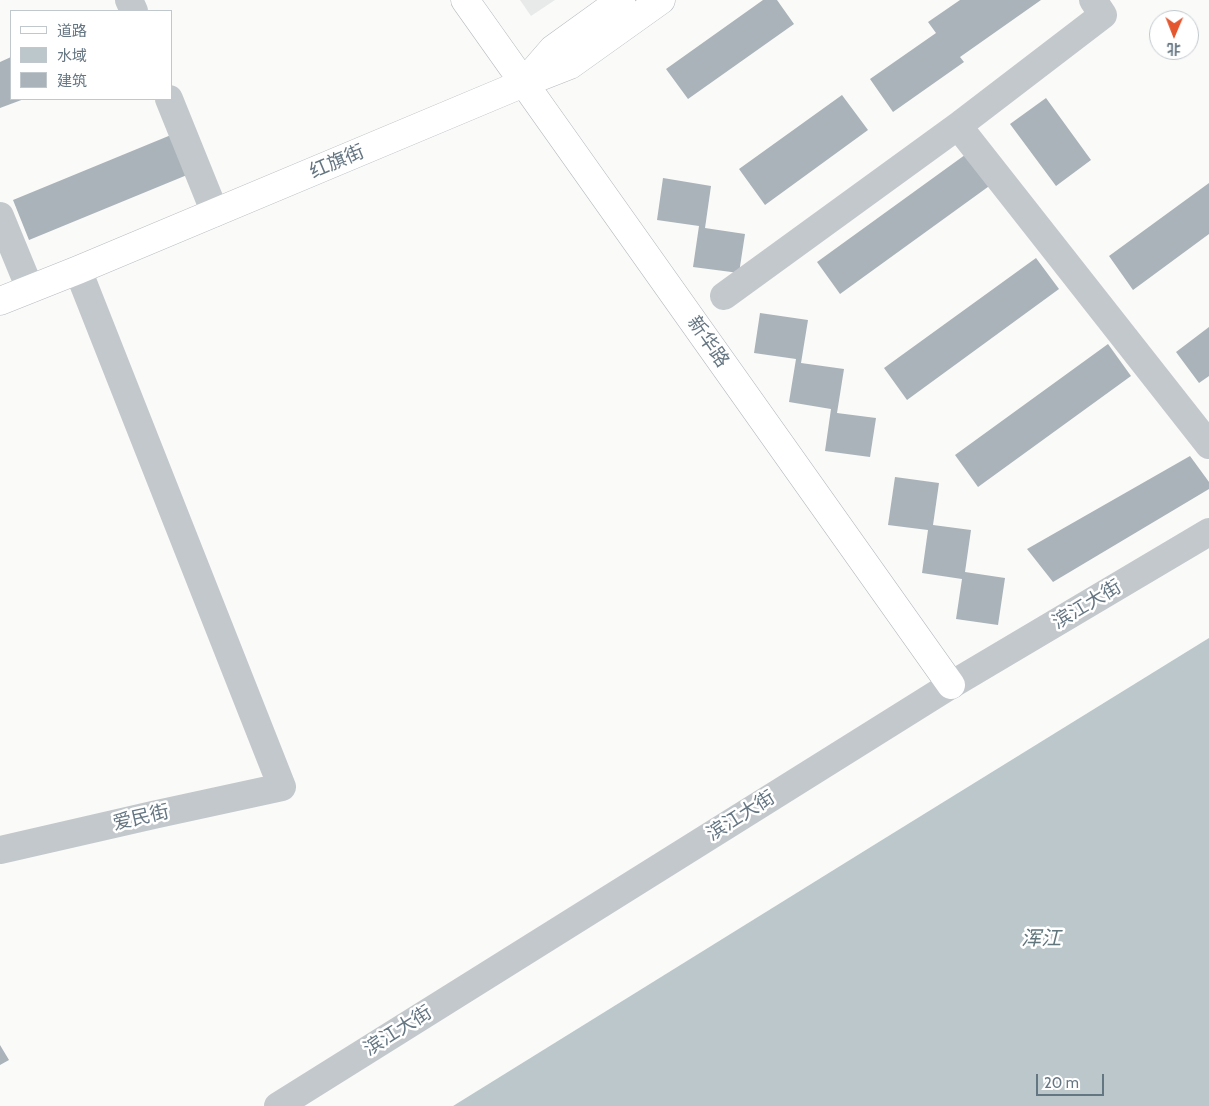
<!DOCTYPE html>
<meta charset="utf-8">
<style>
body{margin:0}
#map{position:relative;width:1209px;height:1106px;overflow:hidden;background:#fafaf8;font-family:Cabin,"Noto Sans SC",sans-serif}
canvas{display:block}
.legend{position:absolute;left:10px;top:10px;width:162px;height:90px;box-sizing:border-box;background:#fff;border:1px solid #c1c8cd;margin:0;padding:6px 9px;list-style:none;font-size:15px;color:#657683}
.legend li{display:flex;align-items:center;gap:10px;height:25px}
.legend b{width:25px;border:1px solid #c1c8cd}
.north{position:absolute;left:1149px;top:10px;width:50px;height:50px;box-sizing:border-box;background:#fff;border:1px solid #c1c8cd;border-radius:50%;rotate:181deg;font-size:14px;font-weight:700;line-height:20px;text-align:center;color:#657683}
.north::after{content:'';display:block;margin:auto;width:18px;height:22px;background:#e4572e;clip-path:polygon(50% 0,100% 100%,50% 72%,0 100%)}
.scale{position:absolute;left:1036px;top:1074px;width:68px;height:22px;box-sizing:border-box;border:2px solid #657683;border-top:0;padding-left:6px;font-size:15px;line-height:18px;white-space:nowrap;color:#657683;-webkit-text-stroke:4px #fff;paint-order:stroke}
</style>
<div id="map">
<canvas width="1209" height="1106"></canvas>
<ul class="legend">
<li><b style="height:6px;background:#fff"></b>道路</li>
<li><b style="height:14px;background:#bbc7cb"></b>水域</li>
<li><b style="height:14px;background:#aab3b9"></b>建筑</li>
</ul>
<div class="north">北</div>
<div class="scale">20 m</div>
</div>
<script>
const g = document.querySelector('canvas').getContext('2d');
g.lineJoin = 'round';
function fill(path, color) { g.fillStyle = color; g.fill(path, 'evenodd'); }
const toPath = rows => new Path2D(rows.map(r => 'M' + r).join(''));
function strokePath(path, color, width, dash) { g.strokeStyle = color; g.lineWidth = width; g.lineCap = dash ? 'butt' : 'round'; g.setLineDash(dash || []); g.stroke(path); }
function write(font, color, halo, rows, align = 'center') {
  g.font = font + ' Cabin,"Noto Sans SC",sans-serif'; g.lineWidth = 5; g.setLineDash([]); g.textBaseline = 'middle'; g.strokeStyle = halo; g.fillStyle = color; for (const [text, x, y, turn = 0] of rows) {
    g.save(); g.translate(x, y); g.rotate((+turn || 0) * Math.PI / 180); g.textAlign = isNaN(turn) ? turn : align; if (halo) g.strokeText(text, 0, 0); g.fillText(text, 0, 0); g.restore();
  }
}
const built = toPath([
 [520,0,555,0,531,16]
]);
const water = toPath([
 [1209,638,1209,1106,453,1106,882,840]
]);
const building = toPath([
 [763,0,777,0,794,24,688,99,666,69],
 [960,0,1041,0,960,57,964,62,893,112,870,79,936,33,928,22],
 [11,57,11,99,24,99,0,108,0,62],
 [842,95,868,130,765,205,739,169],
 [1046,98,1091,160,1056,186,1010,124],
 [171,135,187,175,29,240,13,200],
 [969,152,992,184,840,294,817,262],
 [663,178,711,186,705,228,745,234,739,273,693,267,699,226,657,220],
 [1209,183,1209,234,1133,290,1109,256],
 [1036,258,1059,289,907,400,884,368],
 [760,313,808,320,801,363,844,369,837,413,876,418,870,457,825,451,831,409,789,402,796,359,754,353],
 [1209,327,1209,376,1199,383,1176,352],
 [1108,344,1131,376,978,487,955,455],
 [1190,456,1209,482,1209,489,1053,582,1027,549],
 [895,477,939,483,933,525,971,530,965,572,1005,578,998,625,956,619,962,579,922,573,928,530,888,525],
 [0,1045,9,1060,0,1065]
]);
const minor = toPath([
 [129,0,134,11],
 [1093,0,1103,15,958,126,1209,445],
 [169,99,215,213],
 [0,216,30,289],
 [724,296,958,126],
 [0,850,153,815,282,787,78,270],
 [278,1106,951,685,1209,532]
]);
const major = toPath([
 [465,0,951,685],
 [527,79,553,49,621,0],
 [0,301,78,270,524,83,570,65,661,0]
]);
const streetNames = [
 ["红旗街",337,162,-23],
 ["新华路",708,342,55],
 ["滨江大街",1087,605,-31],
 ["滨江大街",741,816,-32],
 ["爱民街",141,818,-13],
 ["滨江大街",398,1031,-32]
];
const waterNames = [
 ["浑江",1041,939]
];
fill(built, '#e8e9e9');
fill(water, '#bbc7cb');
fill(building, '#aab3b9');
strokePath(major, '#b5babe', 29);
strokePath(minor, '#c3c8cc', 28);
strokePath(major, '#fff', 28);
write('19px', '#657683', '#fff', streetNames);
write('italic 20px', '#60757c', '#fff', waterNames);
</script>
